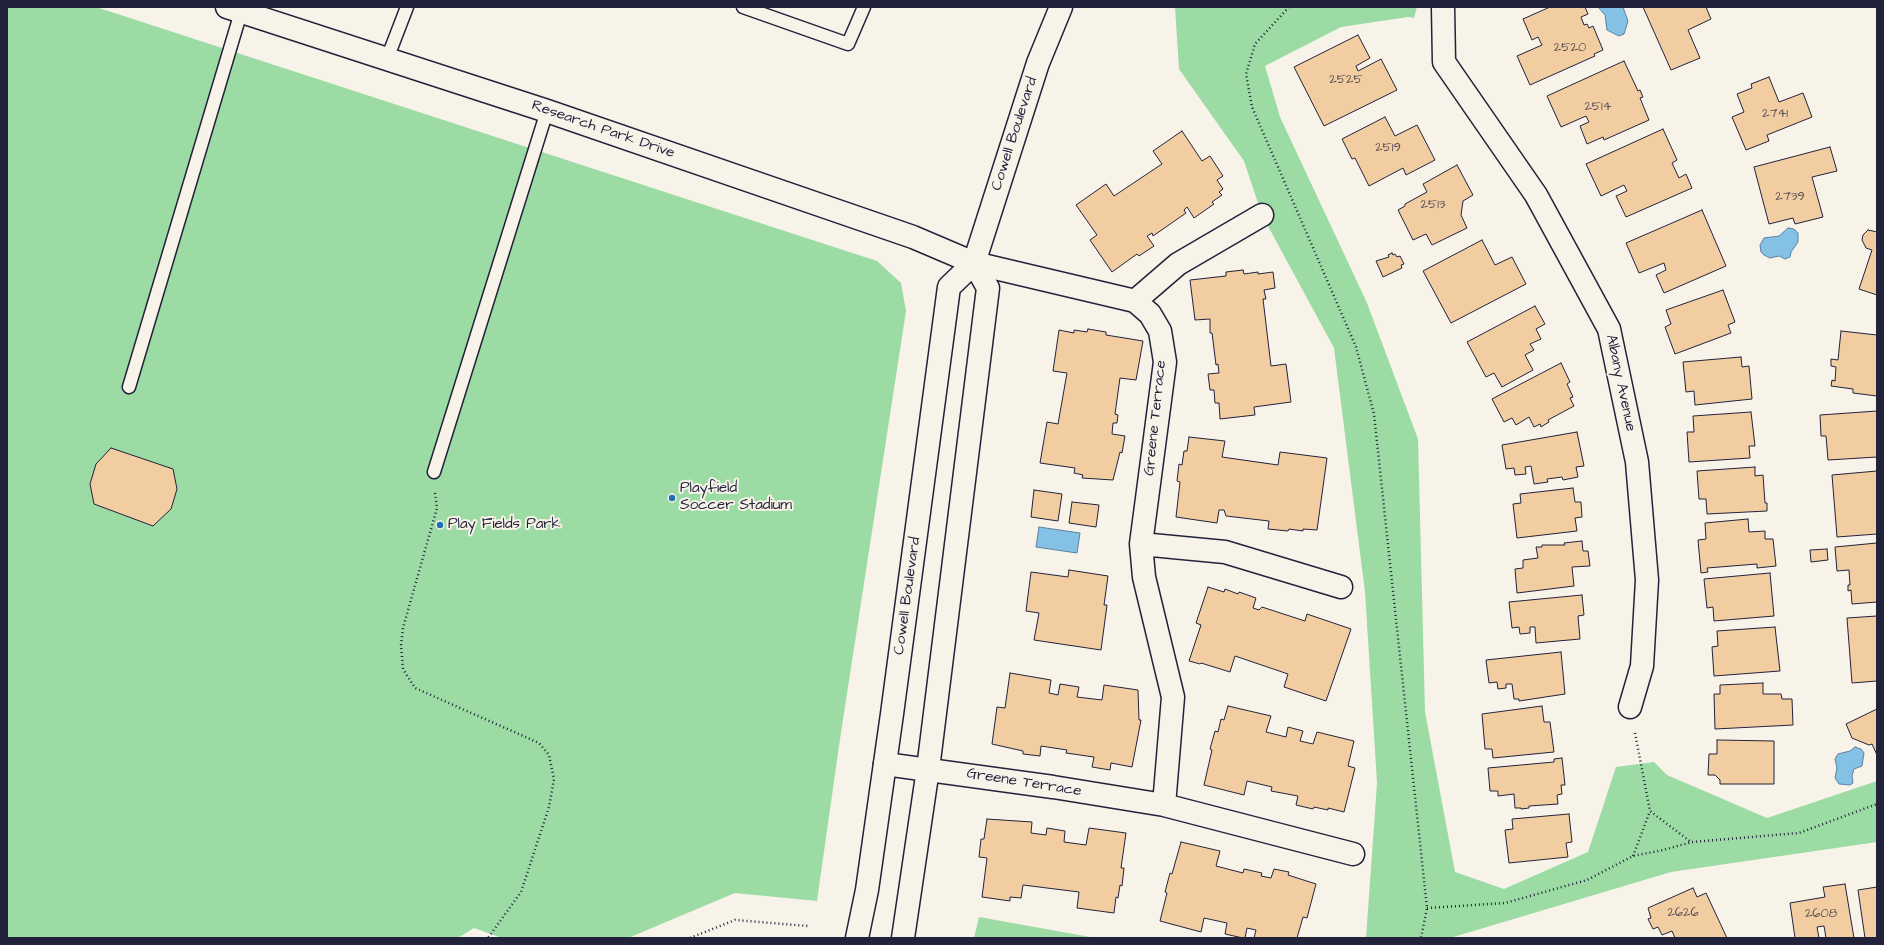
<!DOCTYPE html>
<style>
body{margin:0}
#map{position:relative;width:1884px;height:945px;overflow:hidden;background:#f7f3e8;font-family:"Architects Daughter",sans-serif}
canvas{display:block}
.frame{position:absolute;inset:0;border:8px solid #22223b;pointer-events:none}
</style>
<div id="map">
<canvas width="1884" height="945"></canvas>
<div class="frame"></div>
</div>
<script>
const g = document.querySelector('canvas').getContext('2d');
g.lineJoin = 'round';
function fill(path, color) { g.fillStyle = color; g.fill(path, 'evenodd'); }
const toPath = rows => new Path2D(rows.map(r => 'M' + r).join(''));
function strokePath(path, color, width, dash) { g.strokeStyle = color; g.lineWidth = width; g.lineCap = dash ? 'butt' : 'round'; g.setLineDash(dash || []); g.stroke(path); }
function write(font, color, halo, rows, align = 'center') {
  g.font = font + ' "Architects Daughter",sans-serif'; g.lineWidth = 4; g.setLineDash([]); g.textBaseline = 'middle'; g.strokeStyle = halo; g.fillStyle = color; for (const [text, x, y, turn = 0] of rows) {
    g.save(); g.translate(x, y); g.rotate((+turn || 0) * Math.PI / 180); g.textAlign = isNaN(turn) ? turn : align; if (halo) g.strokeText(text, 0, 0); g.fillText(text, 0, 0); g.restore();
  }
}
const green = toPath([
 [7,7,96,7,877,261,901,283,906,311,840,739,817,901,735,893,628,938,502,938,474,928,458,938,7,938],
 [1175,7,1417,7,1414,18,1408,17,1341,27,1265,66,1280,117,1367,303,1418,439,1425,712,1455,872,1504,889,1588,852,1616,767,1654,762,1667,775,1767,818,1877,781,1877,842,1671,872,1450,938,1366,938,1377,783,1365,592,1334,348,1262,215,1244,161,1179,69],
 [979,917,1096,938,974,938]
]);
const water = toPath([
 [1598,7,1623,7,1628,21,1624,34,1619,36,1607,30,1605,15,1598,7],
 [1788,228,1794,229,1798,233,1798,242,1791,252,1790,257,1785,259,1779,256,1770,258,1764,255,1761,252,1760,245,1764,238,1779,236,1788,228],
 [1039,527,1080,533,1077,553,1036,547,1039,527],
 [1855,747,1861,749,1864,753,1862,766,1854,769,1852,776,1853,783,1850,785,1839,784,1835,778,1837,768,1835,759,1838,754,1850,751,1855,747]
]);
const building = toPath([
 [1550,7,1585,7,1588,14,1581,17,1584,25,1587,24,1589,28,1593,26,1603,50,1594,54,1595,56,1530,85,1517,56,1542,45,1538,37,1532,40,1523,19,1550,7],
 [1643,7,1706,7,1711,19,1688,30,1700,58,1671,70,1643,7],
 [1358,35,1370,58,1356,66,1358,71,1381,59,1397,90,1324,126,1294,67,1358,35],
 [1624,61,1638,91,1640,90,1643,97,1640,98,1649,120,1604,140,1603,137,1587,144,1580,126,1589,122,1586,116,1561,127,1547,96,1624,61],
 [1769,77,1779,102,1803,93,1812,117,1767,135,1769,141,1746,150,1732,117,1744,112,1737,94,1752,88,1751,84,1769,77],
 [1385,117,1395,136,1417,125,1435,160,1406,175,1403,168,1369,186,1355,158,1352,159,1342,139,1385,117],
 [1663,129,1677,160,1672,163,1679,178,1686,174,1692,188,1626,217,1616,196,1627,191,1624,185,1601,196,1586,164,1663,129],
 [1182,131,1202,161,1210,156,1223,176,1217,180,1223,189,1219,192,1222,195,1212,202,1214,204,1194,218,1187,207,1184,210,1186,213,1153,236,1152,233,1147,236,1154,246,1139,256,1137,254,1112,272,1090,240,1097,235,1076,205,1106,184,1114,196,1162,164,1153,151,1182,131],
 [1830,147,1837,171,1812,177,1823,217,1795,224,1793,218,1769,224,1754,167,1830,147],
 [1457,165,1473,195,1463,201,1461,215,1467,228,1432,245,1426,234,1413,240,1398,210,1405,206,1405,204,1427,192,1423,184,1457,165],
 [1702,210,1726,266,1664,293,1656,275,1666,270,1664,263,1639,273,1626,243,1702,210],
 [1868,230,1877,232,1877,295,1859,289,1872,250,1866,248,1862,240,1863,235,1868,230],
 [1482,240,1495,265,1512,257,1526,284,1451,323,1423,271,1482,240],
 [1392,253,1393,255,1395,254,1397,257,1400,256,1404,264,1401,265,1402,268,1383,277,1376,261,1389,257,1388,255,1392,253],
 [1243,270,1244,274,1258,272,1258,274,1273,272,1275,288,1264,290,1266,299,1263,299,1271,366,1286,364,1291,402,1254,407,1255,415,1220,419,1219,403,1215,403,1214,390,1210,390,1208,374,1219,373,1218,364,1216,365,1212,333,1210,333,1210,319,1195,320,1190,280,1226,276,1226,272,1243,270],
 [1723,290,1735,322,1728,325,1731,333,1675,354,1665,327,1671,324,1666,310,1723,290],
 [1535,306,1545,324,1536,329,1541,339,1530,344,1534,350,1525,355,1533,370,1502,387,1494,373,1486,377,1467,342,1535,306],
 [1088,329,1106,332,1106,335,1143,341,1136,380,1120,378,1115,414,1118,415,1117,423,1113,423,1112,434,1125,436,1122,453,1120,452,1113,480,1082,478,1083,475,1074,473,1075,468,1040,463,1047,422,1058,424,1067,373,1053,371,1059,330,1074,333,1074,330,1087,332,1088,329],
 [1841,331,1877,335,1877,396,1853,393,1853,389,1831,386,1832,380,1835,381,1836,367,1831,366,1831,359,1838,360,1841,331],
 [1741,357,1742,367,1749,366,1752,399,1695,405,1694,391,1686,392,1683,362,1741,357],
 [1561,363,1570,382,1567,384,1573,397,1570,398,1574,406,1548,420,1549,422,1541,427,1540,424,1534,427,1529,417,1516,425,1512,418,1504,422,1492,399,1561,363],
 [1877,411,1877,457,1828,460,1826,436,1821,436,1820,415,1877,411],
 [1751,412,1755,446,1749,446,1750,458,1689,462,1687,432,1694,432,1693,416,1751,412],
 [1577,432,1584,466,1576,467,1578,477,1563,480,1562,477,1547,479,1548,482,1534,484,1531,466,1525,467,1526,474,1515,475,1514,468,1506,469,1502,445,1577,432],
 [1189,437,1225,441,1222,457,1278,465,1280,452,1327,458,1317,530,1303,529,1303,531,1289,529,1288,531,1268,529,1269,521,1226,516,1224,510,1219,510,1217,523,1176,517,1180,482,1177,481,1179,464,1182,465,1184,451,1187,451,1189,437],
 [111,448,173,469,177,489,171,509,153,526,94,504,90,484,96,464,111,448],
 [1755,467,1755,476,1763,475,1765,503,1767,503,1767,511,1707,514,1706,499,1699,499,1697,471,1755,467],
 [1877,471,1877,534,1837,537,1832,475,1877,471],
 [1573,488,1575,502,1581,502,1582,517,1575,518,1577,531,1517,538,1513,504,1521,503,1520,494,1573,488],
 [1034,490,1062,494,1058,521,1031,517,1034,490],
 [1072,502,1099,505,1096,527,1069,523,1072,502],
 [1748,519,1749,532,1765,531,1765,539,1773,539,1776,566,1757,568,1757,564,1707,568,1708,572,1701,573,1698,540,1706,539,1705,523,1748,519],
 [1582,541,1583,551,1588,551,1590,566,1572,567,1574,586,1517,593,1515,569,1523,568,1523,560,1538,558,1536,547,1542,547,1542,545,1565,545,1564,543,1582,541],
 [1877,543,1877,602,1852,604,1851,590,1848,591,1848,585,1850,585,1849,570,1837,571,1835,547,1877,543],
 [1827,549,1828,560,1811,562,1810,550,1827,549],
 [1069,570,1108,576,1104,605,1107,605,1101,650,1034,640,1039,613,1026,611,1031,572,1068,577,1069,570],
 [1770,573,1774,616,1714,621,1713,607,1707,608,1704,579,1770,573],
 [1208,587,1224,592,1225,589,1238,594,1239,592,1256,598,1253,608,1259,610,1262,607,1305,621,1307,614,1351,629,1326,701,1284,687,1288,674,1235,656,1230,672,1201,663,1200,664,1189,661,1201,625,1196,623,1208,587],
 [1582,595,1584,615,1578,616,1580,639,1536,643,1535,627,1530,627,1530,633,1520,634,1519,627,1512,628,1509,602,1582,595],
 [1877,616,1877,681,1852,683,1847,618,1877,616],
 [1775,627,1780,671,1714,676,1712,647,1718,646,1717,631,1775,627],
 [1561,652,1565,694,1519,701,1519,699,1514,699,1512,684,1506,684,1506,688,1498,689,1497,682,1489,683,1486,660,1561,652],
 [1010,673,1051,680,1049,693,1058,695,1060,684,1079,687,1077,697,1102,700,1104,685,1138,690,1139,720,1141,720,1132,767,1111,763,1110,770,1092,767,1094,757,1066,753,1067,750,1041,746,1040,756,1023,754,1023,751,992,744,997,707,1005,708,1010,673],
 [1763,683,1763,694,1781,694,1782,699,1792,699,1793,725,1715,729,1714,694,1720,694,1720,685,1763,683],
 [1228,706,1271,716,1266,732,1286,737,1288,727,1303,731,1300,741,1313,744,1317,732,1354,741,1348,766,1355,768,1344,812,1328,808,1328,810,1314,807,1313,809,1296,805,1298,796,1271,791,1272,787,1247,781,1244,795,1204,785,1212,750,1210,749,1215,731,1218,732,1221,719,1224,720,1228,706],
 [1542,706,1544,722,1550,722,1554,752,1493,758,1492,749,1485,749,1482,714,1542,706],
 [1877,709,1877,755,1872,744,1869,745,1852,738,1846,724,1877,709],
 [1717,740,1774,741,1774,784,1720,784,1720,780,1715,775,1708,775,1709,754,1717,754,1717,740],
 [1562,758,1565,785,1561,785,1562,794,1557,795,1558,804,1529,806,1529,808,1521,809,1521,808,1515,808,1514,794,1498,796,1498,791,1490,791,1488,768,1554,762,1554,759,1562,758],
 [1569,814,1572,842,1566,843,1568,857,1509,863,1505,830,1513,829,1512,819,1569,814],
 [987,819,1032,822,1031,833,1046,835,1047,828,1065,831,1064,842,1086,845,1089,828,1126,833,1121,868,1124,868,1122,886,1120,885,1118,898,1116,897,1114,913,1077,908,1079,892,1023,885,1021,898,1010,897,1010,901,982,897,987,858,979,857,981,839,984,839,987,819],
 [1181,842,1220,851,1216,866,1243,873,1244,869,1262,873,1261,876,1271,878,1274,869,1289,872,1288,875,1316,884,1307,918,1303,917,1297,938,1254,938,1256,930,1247,928,1245,938,1243,938,1225,934,1227,923,1204,918,1201,932,1160,921,1167,893,1165,892,1170,873,1172,874,1181,842],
 [1845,884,1854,938,1826,938,1824,926,1817,927,1819,938,1795,938,1790,903,1825,897,1823,887,1845,884],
 [1877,887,1877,938,1865,938,1858,890,1877,887],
 [1693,888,1697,897,1706,893,1727,938,1675,938,1672,931,1662,935,1658,927,1653,929,1648,919,1651,918,1648,908,1693,888]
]);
const path = toPath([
 [1289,7,1255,44,1246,74,1252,107,1356,347,1374,414,1427,908,1421,938],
 [435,493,437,508,403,628,401,645,403,669,415,688,539,743,549,755,554,779,549,807,521,892,488,938],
 [1635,733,1650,811,1691,842],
 [1633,856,1650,811],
 [1427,908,1505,903,1587,880,1633,856,1663,850,1692,842,1799,833,1877,804],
 [690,938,735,920,808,926]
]);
const service = toPath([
 [743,7,848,44,864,7],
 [387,59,407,7],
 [129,387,241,12],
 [434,472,547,111]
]);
const minor = toPath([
 [1443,7,1444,62,1536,195,1609,329,1637,462,1647,580,1642,666,1630,707],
 [974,263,1135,301,1150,314,1160,331,1165,362,1141,544,1144,577,1173,697,1164,805],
 [1135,301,1178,264,1262,215],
 [1141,544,1225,552,1341,587],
 [885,764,1053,787,1164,805,1353,854]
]);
const tertiary = toPath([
 [227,7,547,111,913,237,974,263]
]);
const secondary = toPath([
 [857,938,867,890,892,714,949,287,974,263,1038,63,1061,7],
 [903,938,928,769,988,288,974,263]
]);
const markers = [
 [672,498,4,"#1f6fb2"],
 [440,525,4,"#1f6fb2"]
];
const numberNames = [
 ["2520",1570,48],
 ["2525",1346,80],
 ["2514",1598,107],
 ["2741",1775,114],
 ["2519",1388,148],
 ["2739",1790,197],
 ["2513",1433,205],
 ["2626",1683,913],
 ["2608",1821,914]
];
const streetNames = [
 ["Research Park Drive",603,130,19],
 ["Cowell Boulevard",1015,134,-72],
 ["Albany Avenue",1620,383,78],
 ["Greene Terrace",1156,418,-84],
 ["Cowell Boulevard",908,596,-82],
 ["Greene Terrace",1024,783,9]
];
const poiNames = [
 ["Playfield",680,489],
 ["Soccer Stadium",680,506],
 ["Play Fields Park",448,525]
];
fill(green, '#9cdba4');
fill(water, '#84c1e4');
strokePath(water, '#5d81a0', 1);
fill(building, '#f2cda2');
strokePath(building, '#22223b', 1);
strokePath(service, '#22223b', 15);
strokePath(minor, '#22223b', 25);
strokePath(tertiary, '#22223b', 25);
strokePath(secondary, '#22223b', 25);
strokePath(path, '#22223b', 2.5, [1, 3]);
strokePath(service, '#f7f3e8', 12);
strokePath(minor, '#f7f3e8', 22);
strokePath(tertiary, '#f7f3e8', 22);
strokePath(secondary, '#f7f3e8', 22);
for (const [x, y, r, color] of markers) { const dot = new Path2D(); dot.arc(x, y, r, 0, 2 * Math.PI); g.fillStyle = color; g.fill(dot); strokePath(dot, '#f7f3e8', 1.5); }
write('13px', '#564d55', null, numberNames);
write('15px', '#22223b', '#f7f3e8', streetNames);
write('15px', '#22223b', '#f7f3e8', poiNames, 'left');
</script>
